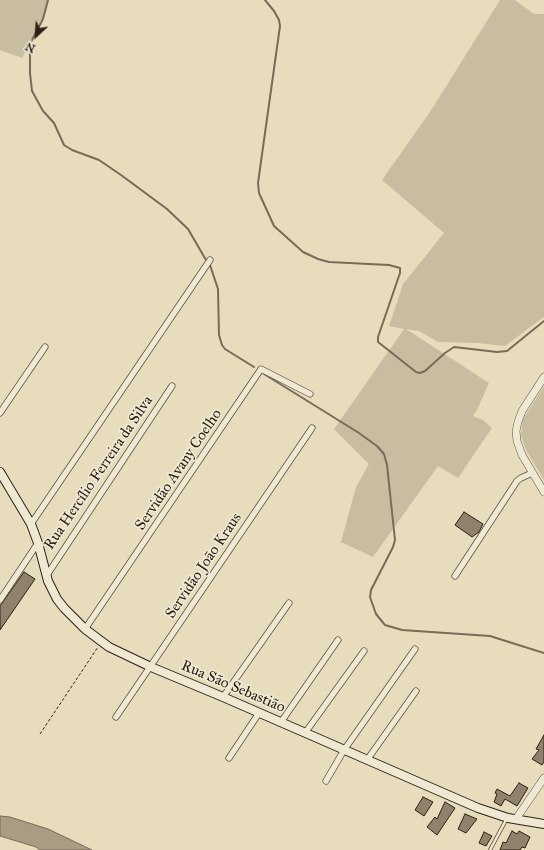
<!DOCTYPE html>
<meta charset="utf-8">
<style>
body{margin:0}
#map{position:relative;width:544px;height:850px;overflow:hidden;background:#e7ddbd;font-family:"IM FELL Great Primer",serif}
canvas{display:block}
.north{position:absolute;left:16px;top:16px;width:40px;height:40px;-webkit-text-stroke:3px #efe9d4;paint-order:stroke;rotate:206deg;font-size:11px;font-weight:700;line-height:16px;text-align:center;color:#2f2016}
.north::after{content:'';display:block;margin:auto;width:14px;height:18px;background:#2f2016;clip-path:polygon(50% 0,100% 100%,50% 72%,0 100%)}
</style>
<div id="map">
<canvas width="544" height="850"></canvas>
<div class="north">N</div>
</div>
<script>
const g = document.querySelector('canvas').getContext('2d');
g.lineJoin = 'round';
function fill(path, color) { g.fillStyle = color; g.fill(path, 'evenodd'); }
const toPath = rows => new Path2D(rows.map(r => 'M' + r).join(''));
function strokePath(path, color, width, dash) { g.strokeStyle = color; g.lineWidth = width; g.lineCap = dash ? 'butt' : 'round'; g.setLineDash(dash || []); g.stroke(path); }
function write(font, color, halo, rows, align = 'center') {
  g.font = font + ' "IM FELL Great Primer",serif'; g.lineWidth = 3.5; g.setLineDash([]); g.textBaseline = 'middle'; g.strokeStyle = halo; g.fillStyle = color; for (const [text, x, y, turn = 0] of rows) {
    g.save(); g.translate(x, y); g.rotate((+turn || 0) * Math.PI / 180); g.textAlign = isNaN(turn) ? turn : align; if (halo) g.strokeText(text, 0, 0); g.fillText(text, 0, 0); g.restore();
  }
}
const green = toPath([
 [0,0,48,0,43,19,22,58,0,50],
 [500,0,515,0,534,14,544,14,544,317,505,346,477,343,438,342,419,331,406,329,489,383,477,410,473,416,483,420,492,428,458,478,438,466,373,557,341,542,356,487,369,464,334,429,404,329,389,326,403,284,444,233,382,180,432,109],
 [544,386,544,480,527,452,521,435,523,419]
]);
const water = toPath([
 [0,816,10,817,48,829,92,850,40,850,36,847,0,836,0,816]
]);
const stream = toPath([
 [48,0,43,19,30,44,30,73,32,91,43,111,54,123,64,145,72,150,99,160,121,175,167,209,188,229,206,260],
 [265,0,274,11,279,20,280,26,258,183,259,193,274,226,303,252,318,259,329,262,389,265,400,268,400,273,378,337,378,342,416,372,420,373,425,371,445,353,454,347,497,352,507,351,544,321],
 [210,265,218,289,219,335,222,345,225,349,254,367],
 [264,374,359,433,377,446,384,454,387,465,395,540,393,547,371,590,370,597,376,614,385,625,402,630,490,636,544,653]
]);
const building = toPath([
 [464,512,483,524,479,532,472,537,455,525,464,512],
 [24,572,35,579,0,630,0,606,24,572],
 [544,735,544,762,542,765,532,759,539,750,536,749,544,735],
 [519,783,528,788,517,806,505,799,501,806,494,802,497,794,495,793,497,789,510,796,519,783],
 [423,797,433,802,424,816,415,810,423,797],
 [445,802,455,808,437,835,427,827,435,817,437,819,445,802],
 [465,814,477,819,466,833,458,829,465,814],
 [512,831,517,834,519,831,530,837,525,848,522,847,520,850,500,850,503,842,506,843,512,831],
 [484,832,492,836,486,846,479,843,484,832]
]);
const path = toPath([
 [40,734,98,647]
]);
const service = toPath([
 [490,850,506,820]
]);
const minor = toPath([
 [0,413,45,347],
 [31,524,210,260],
 [47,575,172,386],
 [455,576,517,481,521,478,532,473],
 [0,600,38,543],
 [85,629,261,369,310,394],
 [223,697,289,603],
 [116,717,312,428],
 [281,722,338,640],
 [305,733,364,651],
 [229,758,259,713],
 [367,760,416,691],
 [326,781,344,750,415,649]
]);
const tertiary = toPath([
 [544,377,522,411,518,422,516,431,517,441,522,455,544,492],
 [516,819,544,778]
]);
const secondary = toPath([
 [0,472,31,524,38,543,48,581,57,599,64,608,85,629,109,647,151,667,223,697,478,808,508,818,544,824]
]);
const streetNames = [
 ["Servidão Avany Coelho",179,470,-56],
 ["Rua Hercílio Ferreira da Silva",99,473,-56],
 ["Servidão João Kraus",204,566,-56],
 ["Rua São Sebastião",233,687,23]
];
fill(green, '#c8bda1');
fill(water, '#a89d84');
strokePath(water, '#786b58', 1);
strokePath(stream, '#786b58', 2);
fill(building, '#8f826d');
strokePath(building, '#2f2016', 1);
strokePath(service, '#5d4f40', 4);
strokePath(minor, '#5d4f40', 7);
strokePath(tertiary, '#5d4f40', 8);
strokePath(secondary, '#2f2016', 10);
strokePath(path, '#2f2016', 1, [3, 2]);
strokePath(service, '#efe9d4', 2.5);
strokePath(minor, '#efe9d4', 5.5);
strokePath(tertiary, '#efe9d4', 7);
strokePath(secondary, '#efe9d4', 8);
write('15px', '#2f2016', '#efe9d4', streetNames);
</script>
